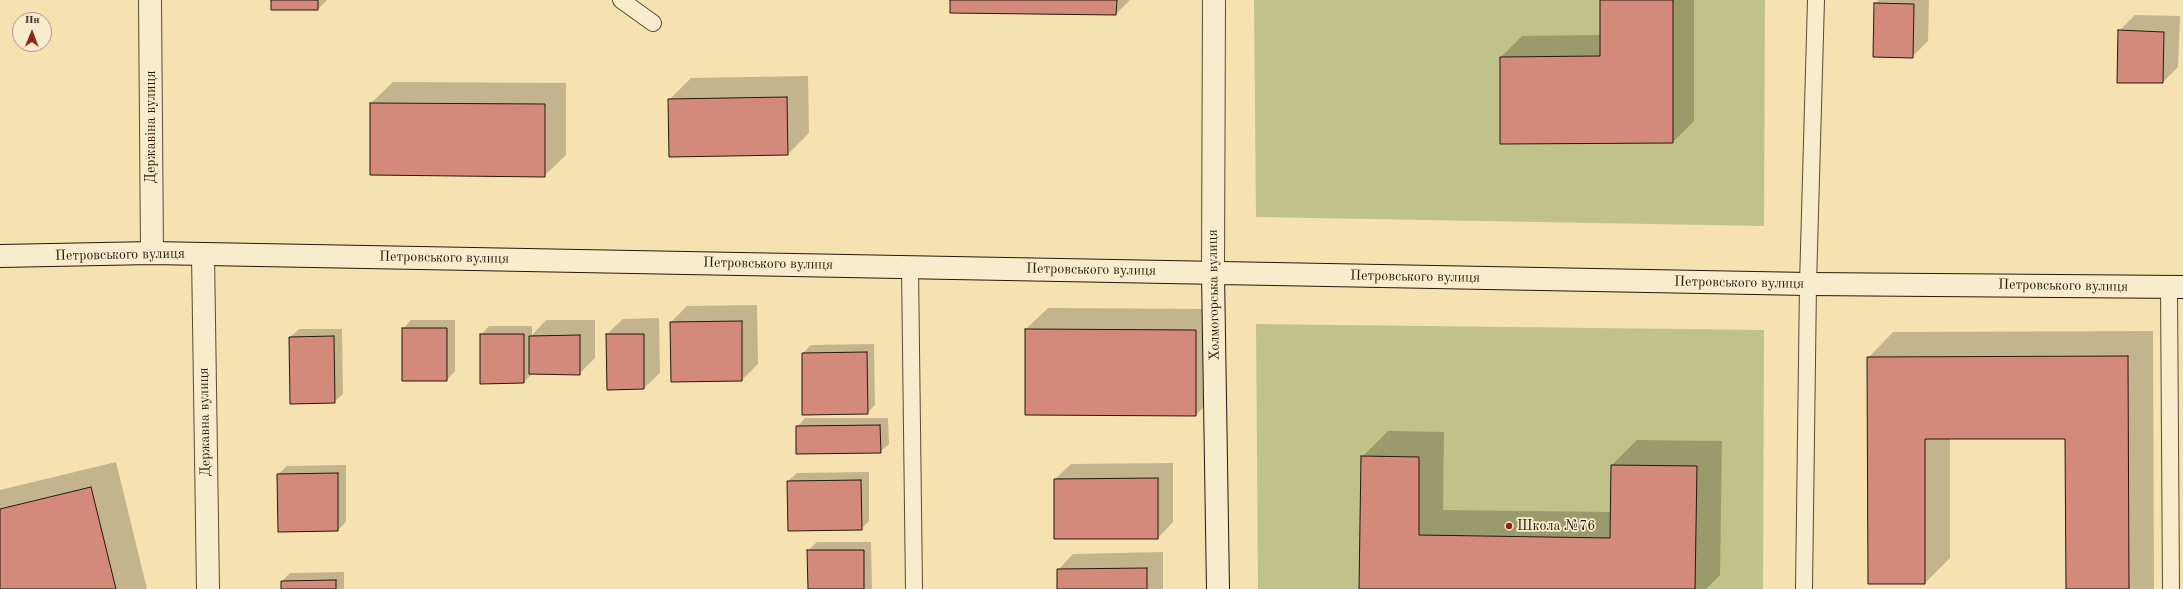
<!DOCTYPE html>
<meta charset="utf-8">
<style>
body{margin:0}
#map{position:relative;width:2183px;height:589px;overflow:hidden;background:#f6e2b1;font-family:"Old Standard TT",serif}
canvas{display:block}
.north{position:absolute;left:12px;top:12px;width:40px;height:40px;box-sizing:border-box;background:#f9eccc;border:1px solid #a49780;border-radius:50%;rotate:1deg;font-size:11px;font-weight:700;line-height:16px;text-align:center;color:#25180d}
.north::after{content:'';display:block;margin:auto;width:14px;height:18px;background:#8f2418;clip-path:polygon(50% 0,100% 100%,50% 72%,0 100%)}
</style>
<div id="map">
<canvas width="2183" height="589"></canvas>
<div class="north">Пн</div>
</div>
<script>
const g = document.querySelector('canvas').getContext('2d');
g.lineJoin = 'round';
function fill(path, color) { g.fillStyle = color; g.fill(path, 'evenodd'); }
const toPath = rows => new Path2D(rows.map(r => 'M' + r).join(''));
function strokePath(path, color, width, dash) { g.strokeStyle = color; g.lineWidth = width; g.lineCap = dash ? 'butt' : 'round'; g.setLineDash(dash || []); g.stroke(path); }
function write(font, color, halo, rows, align = 'center') {
  g.font = font + ' "Old Standard TT",serif'; g.lineWidth = 3.5; g.setLineDash([]); g.textBaseline = 'middle'; g.strokeStyle = halo; g.fillStyle = color; for (const [text, x, y, turn = 0] of rows) {
    g.save(); g.translate(x, y); g.rotate((+turn || 0) * Math.PI / 180); g.textAlign = isNaN(turn) ? turn : align; if (halo) g.strokeText(text, 0, 0); g.fillText(text, 0, 0); g.restore();
  }
}
const green = toPath([
 [1254,0,1765,0,1764,226,1256,217],
 [1256,324,1764,330,1763,589,1258,589]
]);
const shadow = toPath([
 [272,0,327,0,318,9],
 [951,0,1130,0,1116,14],
 [1601,0,1694,0,1694,121,1673,142,1501,143,1501,57,1522,36,1601,35],
 [1879,0,1929,0,1928,41,1912,57,1875,3],
 [2135,15,2180,16,2178,67,2163,82,2119,31],
 [808,76,809,133,788,154,669,100,691,78],
 [393,82,566,83,566,155,544,176,371,103],
 [757,305,758,364,742,380,671,322,687,306],
 [1048,308,1217,309,1217,393,1196,415,1026,329],
 [659,318,660,373,644,388,607,334,623,319],
 [411,320,455,320,455,371,447,380,403,380,403,329],
 [546,320,595,320,595,358,579,374,532,374,524,382,481,335,489,326,532,326,532,335],
 [299,329,342,329,343,394,334,402,290,337],
 [2153,331,2154,589,2067,589,2066,438,1950,438,1950,558,1925,583,1868,358,1893,332],
 [874,344,875,405,867,413,803,353,811,345],
 [805,418,888,418,889,444,880,452,797,427],
 [1388,431,1444,432,1443,510,1611,512,1612,465,1637,440,1722,441,1720,575,1706,589,1360,589,1362,457],
 [116,462,147,589,0,589,0,490],
 [1173,463,1173,522,1158,538,1055,479,1071,464],
 [346,465,346,522,338,530,279,531,278,474,287,466],
 [869,472,869,521,861,529,788,481,797,473],
 [817,542,871,542,872,589,809,589,808,550],
 [1163,552,1163,589,1058,589,1058,570,1073,554],
 [344,572,344,589,282,589,282,581,290,573]
]);
const building = toPath([
 [271,0,318,0,318,10,271,10,271,0],
 [950,0,1117,0,1116,15,950,13,950,0],
 [1600,0,1673,0,1673,143,1500,144,1500,57,1600,56,1600,0],
 [1874,3,1914,4,1913,58,1873,57,1874,3],
 [2118,30,2164,32,2163,83,2117,83,2118,30],
 [787,97,788,155,669,157,668,99,787,97],
 [370,103,545,104,545,177,370,175,370,103],
 [742,321,742,381,671,382,670,322,742,321],
 [402,328,447,328,447,381,402,381,402,328],
 [1025,329,1196,330,1196,416,1025,415,1025,329],
 [480,334,524,334,524,383,480,384,480,334],
 [606,334,644,334,644,389,607,390,606,334],
 [580,335,580,375,529,374,529,336,580,335],
 [334,336,335,403,290,404,289,337,334,336],
 [867,352,868,414,802,415,802,353,867,352],
 [2128,356,2129,589,2066,589,2065,439,1925,439,1925,584,1868,584,1867,357,2128,356],
 [880,425,881,453,796,454,796,426,880,425],
 [1361,456,1419,457,1419,535,1610,538,1611,465,1697,466,1695,589,1359,589,1361,456],
 [338,473,338,531,278,532,277,474,338,473],
 [1158,478,1158,539,1054,539,1054,479,1158,478],
 [861,480,862,530,788,531,787,481,861,480],
 [91,487,116,589,0,589,0,509,91,487],
 [807,550,864,550,864,589,808,589,807,550],
 [1147,568,1147,589,1057,589,1057,569,1147,568],
 [336,580,336,589,281,589,281,581,336,580]
]);
const lane = toPath([
 [621,0,653,23],
 [910,267,914,589],
 [2169,287,2171,589],
 [1804,589,1808,284,1816,0]
]);
const street = toPath([
 [150,0,152,253],
 [203,254,208,589],
 [1213,273,1214,0]
]);
const secondary = toPath([
 [0,256,152,253,1808,284,2183,287],
 [1213,273,1218,589]
]);
const markers = [
 [1509,526,4,"#8f2418"]
];
const streetNames = [
 ["Державіна вулиця",151,127,-90],
 ["Петровського вулиця",120,255,-1],
 ["Петровського вулиця",444,258,1],
 ["Петровського вулиця",768,264,1],
 ["Петровського вулиця",1091,270,1],
 ["Петровського вулиця",1415,277,1],
 ["Петровського вулиця",1739,283,1],
 ["Петровського вулиця",2063,286,1],
 ["Холмогорська вулиця",1214,295,-91],
 ["Державна вулиця",205,422,-91]
];
const poiNames = [
 ["Школа №76",1517,526]
];
fill(green, '#c0c289');
fill(shadow, '#0003');
fill(building, '#d48a7b');
strokePath(building, '#25180d', 1);
strokePath(lane, '#594a36', 18);
strokePath(street, '#594a36', 24);
strokePath(secondary, '#25180d', 24);
strokePath(lane, '#f9eccc', 16);
strokePath(street, '#f9eccc', 22);
strokePath(secondary, '#f9eccc', 22);
for (const [x, y, r, color] of markers) { const dot = new Path2D(); dot.arc(x, y, r, 0, 2 * Math.PI); g.fillStyle = color; g.fill(dot); strokePath(dot, '#f9eccc', 1.5); }
write('14px', '#25180d', '#f9eccc', streetNames);
write('14px', '#25180d', '#f9eccc', poiNames, 'left');
</script>
